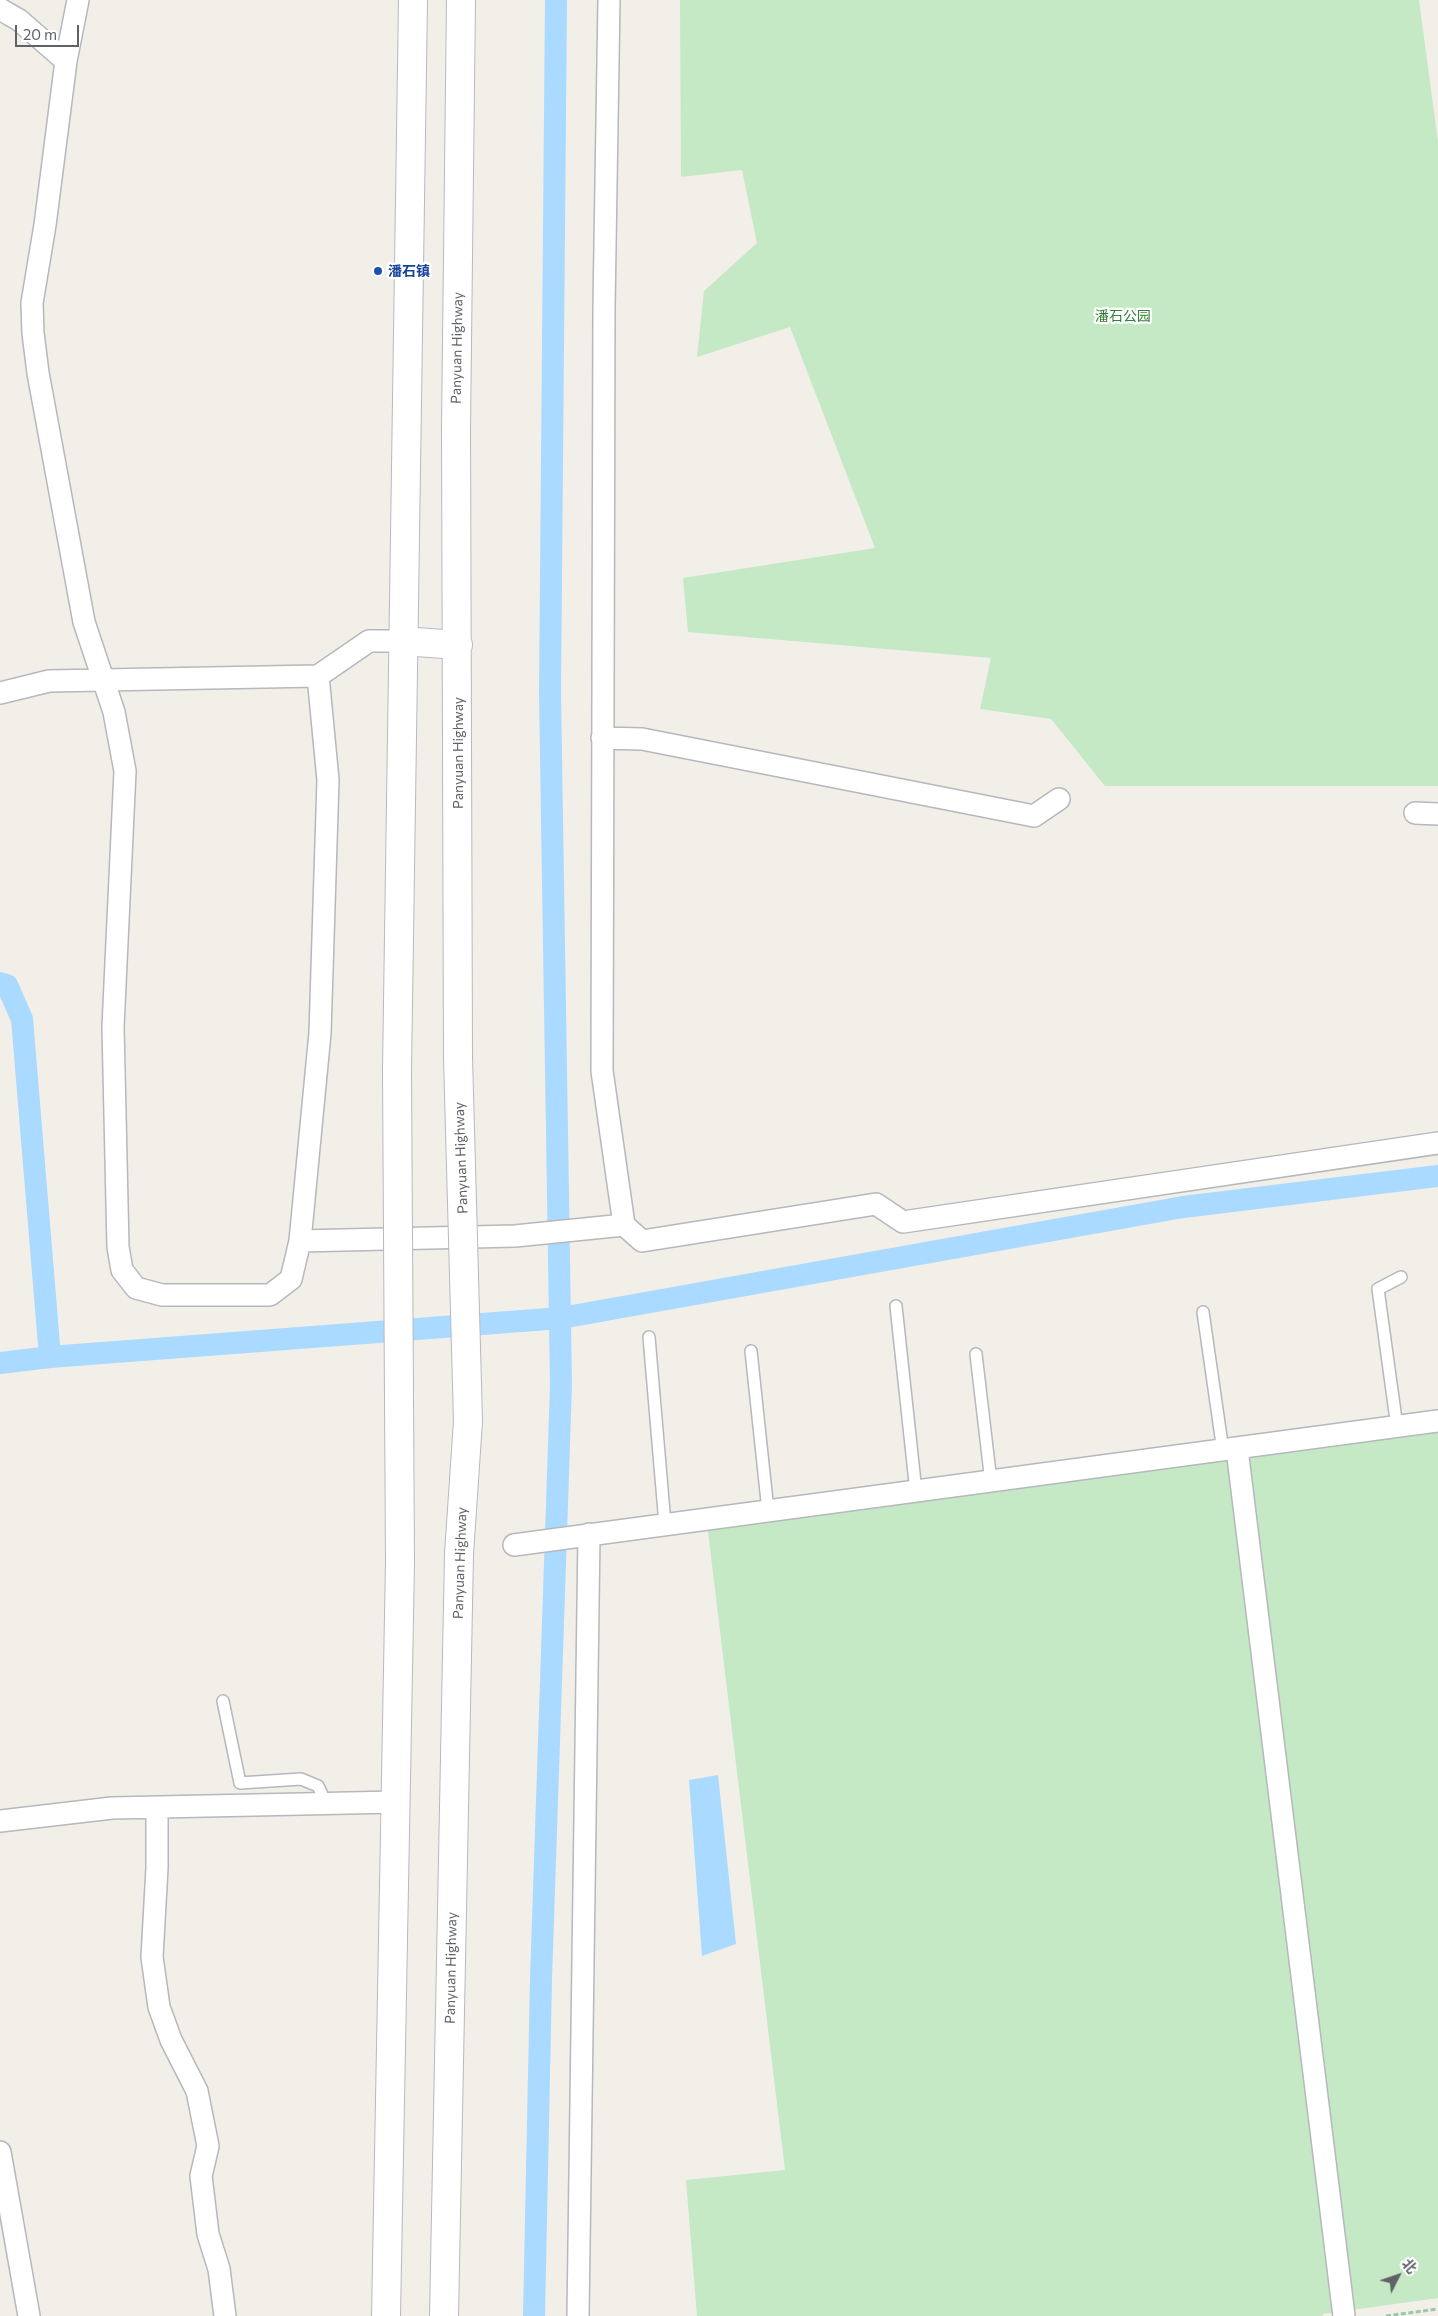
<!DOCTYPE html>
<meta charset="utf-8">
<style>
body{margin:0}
#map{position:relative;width:1438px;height:2316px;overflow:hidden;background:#f1efe8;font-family:Commissioner,"Noto Sans SC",sans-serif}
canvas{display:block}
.north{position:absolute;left:1373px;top:2251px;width:50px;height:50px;-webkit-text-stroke:4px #fff;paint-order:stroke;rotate:49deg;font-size:14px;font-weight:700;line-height:20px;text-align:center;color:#5f6368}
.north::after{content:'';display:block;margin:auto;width:18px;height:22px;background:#5f6368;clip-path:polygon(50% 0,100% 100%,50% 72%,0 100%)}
.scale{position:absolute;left:15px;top:25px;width:64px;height:22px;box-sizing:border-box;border:2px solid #5f6368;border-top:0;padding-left:6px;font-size:15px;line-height:18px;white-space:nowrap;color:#5f6368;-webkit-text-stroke:4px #fff;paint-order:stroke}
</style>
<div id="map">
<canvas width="1438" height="2316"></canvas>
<div class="north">北</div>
<div class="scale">20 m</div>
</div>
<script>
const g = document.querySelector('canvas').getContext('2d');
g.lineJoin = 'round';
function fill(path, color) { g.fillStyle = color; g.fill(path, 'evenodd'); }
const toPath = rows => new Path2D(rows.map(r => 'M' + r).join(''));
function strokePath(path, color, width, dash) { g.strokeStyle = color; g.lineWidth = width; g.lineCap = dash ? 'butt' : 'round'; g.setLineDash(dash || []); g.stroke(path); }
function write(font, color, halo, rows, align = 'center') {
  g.font = font + ' Commissioner,"Noto Sans SC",sans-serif'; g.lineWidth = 4.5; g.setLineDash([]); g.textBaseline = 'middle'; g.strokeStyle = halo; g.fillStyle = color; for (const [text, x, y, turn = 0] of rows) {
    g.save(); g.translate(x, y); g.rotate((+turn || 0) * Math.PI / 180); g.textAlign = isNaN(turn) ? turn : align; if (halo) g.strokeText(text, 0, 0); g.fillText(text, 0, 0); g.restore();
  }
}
const green = toPath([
 [680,0,1419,0,1438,142,1438,786,1105,786,1051,719,980,709,991,658,688,632,683,578,875,548,790,327,697,357,704,291,757,243,742,170,681,177],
 [1438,1425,1438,2298,1323,2314,1323,2316,697,2316,686,2180,785,2170,707,1523]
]);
const water = toPath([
 [718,1775,736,1944,702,1956,689,1780]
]);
const canal = toPath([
 [0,983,7,985,22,1019,50,1357],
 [0,1363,50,1357,561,1318,1183,1207,1438,1176],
 [534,2316,541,1979,561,1385,550,692,556,0]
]);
const path = toPath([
 [1386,2316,1438,2309]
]);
const service = toPath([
 [896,1306,916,1492],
 [1203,1312,1223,1451],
 [649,1337,665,1524],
 [751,1351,768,1511],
 [976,1354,991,1482],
 [1397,1427,1378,1289,1401,1277],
 [223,1701,240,1783,301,1779,318,1786,326,1803]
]);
const minor = toPath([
 [78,0,66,61,45,225,32,303,33,333,38,373,84,622,114,712,125,771,113,1027,118,1247,122,1270,136,1288,162,1295,270,1295,291,1279,300,1241],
 [609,0,604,307,602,1071,624,1225,642,1241,876,1204,903,1222,1438,1143],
 [0,9,19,20,66,61],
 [402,641,369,641,318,676,328,780,320,1033,300,1241,515,1236,624,1225],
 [0,693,49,681,318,676],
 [602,738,642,739,1034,816,1059,799],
 [1415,813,1438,814],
 [1237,1449,1344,2316],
 [514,1545,1438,1421],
 [157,1808,157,1868,152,1957,159,2007,171,2040,197,2091,208,2146,201,2176,208,2234,219,2269,225,2316],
 [0,1821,112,1808,396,1802],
 [0,2152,29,2316],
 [578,2316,589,1534]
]);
const secondary = toPath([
 [402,641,458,645],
 [458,1057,456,428,461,0],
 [397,1070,413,0],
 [386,2316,400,1562],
 [444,2316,459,1554]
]);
const secondaryBridge = toPath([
 [458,1057,468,1421,459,1554],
 [397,1070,400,1562]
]);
const markers = [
 [378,271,5,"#1a4fb4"]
];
const transitNames = [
 ["潘石镇",388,271]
];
const parkNames = [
 ["潘石公园",1123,316]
];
const streetNames = [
 ["Panyuan Highway",457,348,-89],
 ["Panyuan Highway",458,753,-90],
 ["Panyuan Highway",461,1158,-92],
 ["Panyuan Highway",460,1563,-88],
 ["Panyuan Highway",451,1968,-89]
];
fill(green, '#c5e8c5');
fill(water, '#aadaff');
strokePath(canal, '#aadaff', 22);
strokePath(service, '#b5b8bc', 14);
strokePath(minor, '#b5b8bc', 24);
strokePath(secondary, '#b6babf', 30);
strokePath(path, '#9cc7a9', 3, [5, 2.5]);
strokePath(service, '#fff', 11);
strokePath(minor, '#fff', 21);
strokePath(secondary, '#fff', 28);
strokePath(secondaryBridge, '#b6babf', 30, []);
strokePath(secondaryBridge, '#fff', 28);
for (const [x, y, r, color] of markers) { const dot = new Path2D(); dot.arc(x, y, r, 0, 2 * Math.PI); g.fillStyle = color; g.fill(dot); strokePath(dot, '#fff', 2); }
write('bold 14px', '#164399', '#fff', transitNames, 'left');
write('14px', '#348238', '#fff', parkNames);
write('14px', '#5f6368', '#fff', streetNames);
</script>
